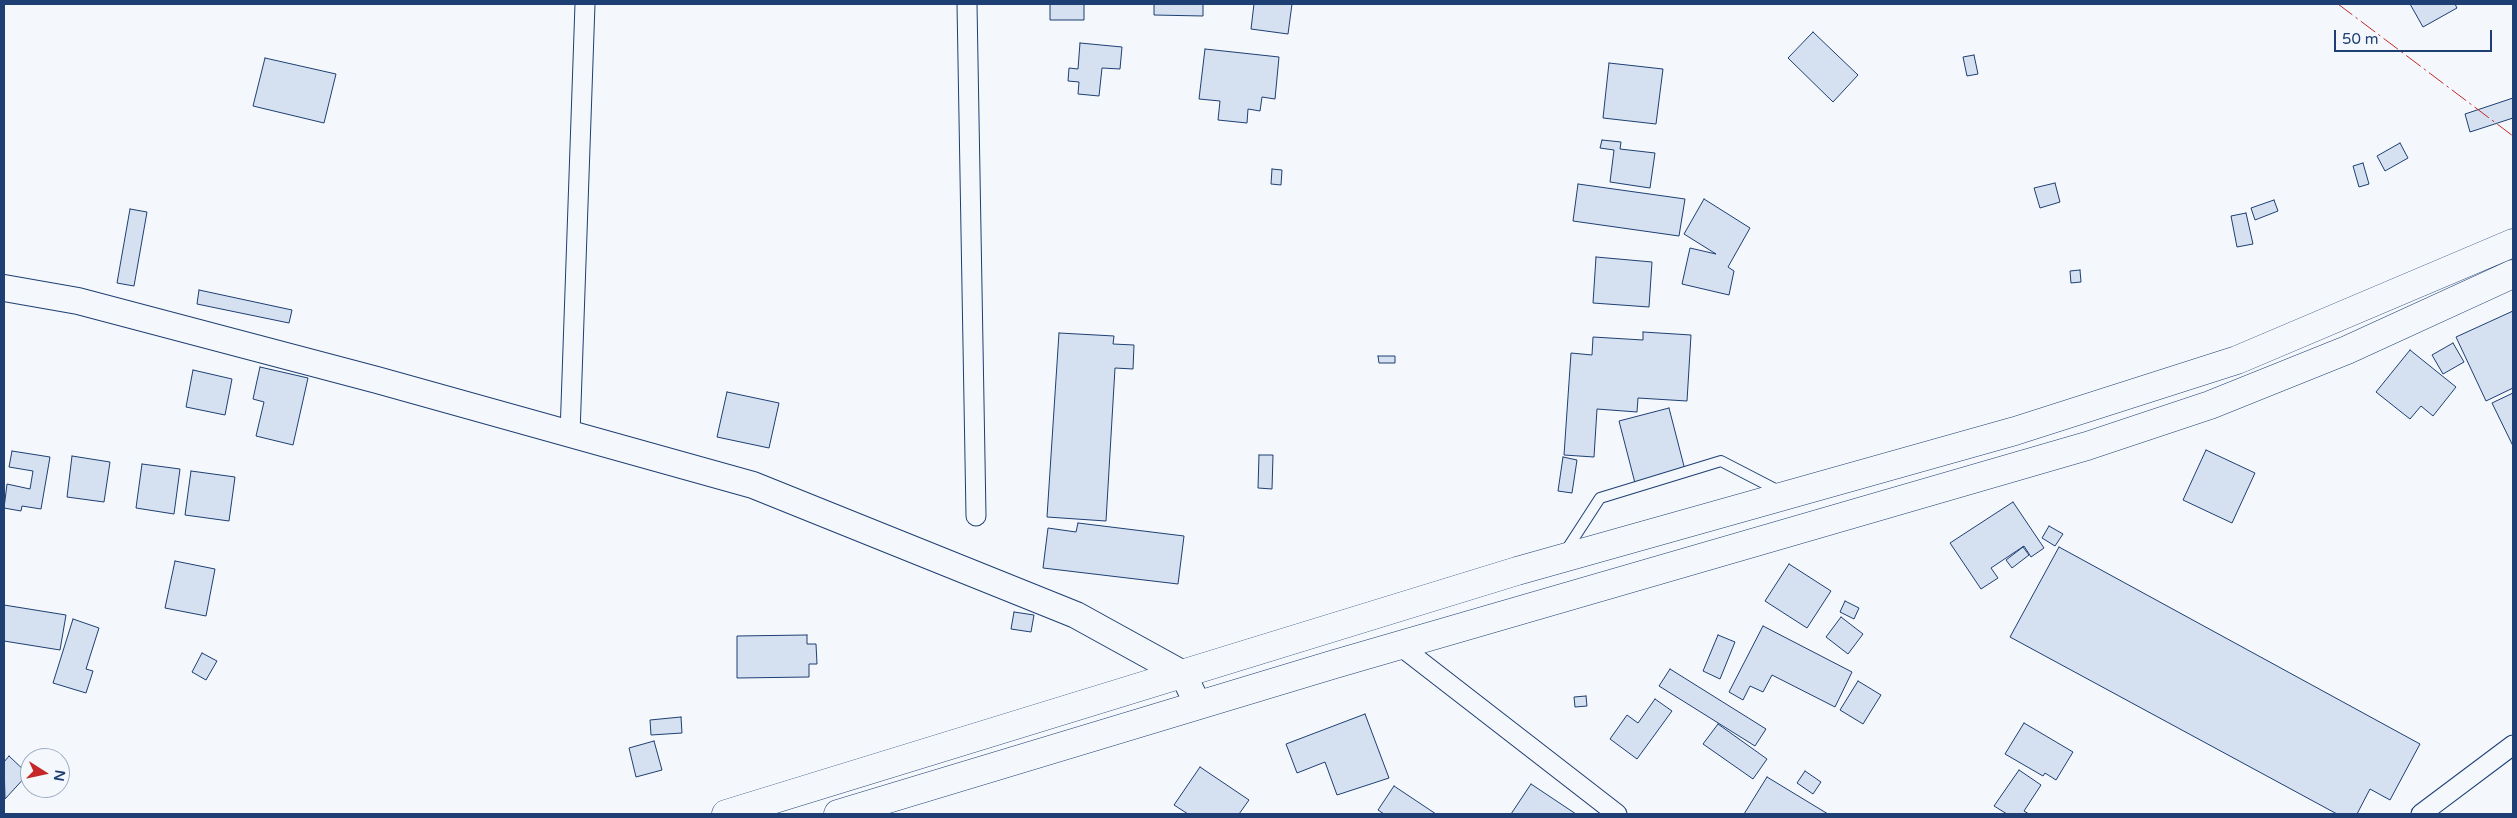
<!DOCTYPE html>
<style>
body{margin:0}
#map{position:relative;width:2517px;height:818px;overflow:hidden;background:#f4f7fb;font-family:"Varela Round",sans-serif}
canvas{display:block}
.frame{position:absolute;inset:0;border:5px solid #1d3f73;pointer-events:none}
.north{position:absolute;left:20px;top:748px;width:50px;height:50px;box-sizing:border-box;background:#f4f7fb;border:1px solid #9eadc5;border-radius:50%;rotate:100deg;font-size:14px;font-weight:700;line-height:20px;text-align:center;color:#1d3f73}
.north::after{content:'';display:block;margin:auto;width:18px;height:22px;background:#c62828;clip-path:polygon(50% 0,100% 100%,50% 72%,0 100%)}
.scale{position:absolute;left:2334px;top:30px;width:158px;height:22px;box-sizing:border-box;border:2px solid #1d3f73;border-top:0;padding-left:6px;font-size:15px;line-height:18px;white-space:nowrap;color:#1d3f73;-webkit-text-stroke:4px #f4f7fb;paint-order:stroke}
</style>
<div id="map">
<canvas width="2517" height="818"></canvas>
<div class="frame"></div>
<div class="north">N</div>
<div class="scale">50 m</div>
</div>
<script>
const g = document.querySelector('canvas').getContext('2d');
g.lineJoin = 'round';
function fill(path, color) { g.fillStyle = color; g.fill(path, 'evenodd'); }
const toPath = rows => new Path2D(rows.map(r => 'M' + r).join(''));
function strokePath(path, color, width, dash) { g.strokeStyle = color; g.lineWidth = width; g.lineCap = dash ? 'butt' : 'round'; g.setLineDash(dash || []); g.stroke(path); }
const building = toPath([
 [1050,4,1084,4,1084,20,1050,20,1050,4],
 [1154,4,1203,4,1203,16,1154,15,1154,4],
 [1254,4,1292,4,1288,34,1251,29,1254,4],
 [2410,4,2455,4,2457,8,2423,27,2410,4],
 [1813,32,1858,75,1833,102,1788,58,1813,32],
 [1080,43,1122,47,1120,69,1102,68,1099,96,1078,94,1079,82,1068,81,1069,68,1078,69,1080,43],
 [1205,49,1279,57,1275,99,1262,97,1260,111,1248,109,1247,123,1218,120,1220,101,1199,99,1205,49],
 [1974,55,1978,74,1967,76,1963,57,1974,55],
 [265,58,336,74,324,123,253,106,265,58],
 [1609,63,1663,69,1656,124,1603,118,1609,63],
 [2513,98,2513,118,2470,132,2465,114,2513,98],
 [1602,140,1621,142,1620,149,1655,153,1650,188,1610,182,1614,150,1600,148,1602,140],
 [2400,143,2408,158,2385,171,2377,156,2400,143],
 [2363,163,2369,184,2359,187,2353,166,2363,163],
 [1272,169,1282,170,1281,185,1271,184,1272,169],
 [2055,183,2060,202,2040,208,2034,188,2055,183],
 [1578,184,1685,199,1679,236,1573,221,1578,184],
 [1704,199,1750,228,1728,267,1734,271,1729,295,1682,284,1690,248,1716,254,1684,234,1704,199],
 [2274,200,2278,211,2255,220,2251,208,2274,200],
 [130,209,147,212,134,286,117,283,130,209],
 [2246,213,2253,244,2237,247,2231,216,2246,213],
 [1596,257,1652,262,1649,307,1593,303,1596,257],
 [2080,270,2081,282,2071,283,2070,271,2080,270],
 [199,290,292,310,289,323,197,304,199,290],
 [2513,311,2513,388,2486,401,2456,337,2513,311],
 [1643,332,1691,335,1687,401,1638,398,1637,412,1597,409,1594,457,1564,455,1571,353,1592,355,1593,337,1643,340,1643,332],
 [1059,333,1114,336,1113,344,1134,345,1133,369,1115,368,1106,521,1047,517,1059,333],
 [2453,343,2464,362,2443,374,2432,355,2453,343],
 [2410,350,2456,387,2433,416,2421,406,2410,419,2376,392,2410,350],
 [1378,356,1395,356,1395,363,1379,363,1378,356],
 [260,367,308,378,293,445,256,436,264,402,253,399,260,367],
 [193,370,232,379,225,415,186,407,193,370],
 [727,392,779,403,769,448,717,437,727,392],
 [2513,393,2513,446,2492,403,2513,393],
 [1669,408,1685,470,1635,483,1619,421,1669,408],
 [2206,450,2255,473,2232,523,2183,500,2206,450],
 [12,451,50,457,41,509,22,506,21,511,4,508,7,484,30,489,33,471,9,467,12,451],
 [1259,455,1273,455,1272,489,1258,488,1259,455],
 [72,456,110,462,104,502,67,497,72,456],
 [1563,457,1577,460,1572,493,1558,491,1563,457],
 [142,464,180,469,174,514,136,508,142,464],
 [191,471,235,477,229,521,185,515,191,471],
 [2013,502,2044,548,2031,557,2024,546,1991,568,1998,578,1981,589,1950,543,2013,502],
 [1078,523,1184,536,1178,584,1043,568,1048,528,1076,532,1078,523],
 [2049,526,2063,534,2055,546,2042,538,2049,526],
 [2023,547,2029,555,2012,568,2006,560,2023,547],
 [2059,547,2420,744,2390,800,2370,789,2357,814,2337,814,2010,637,2059,547],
 [175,561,215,569,206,616,165,608,175,561],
 [1789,564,1831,591,1807,628,1765,601,1789,564],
 [1845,601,1859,608,1854,619,1840,612,1845,601],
 [4,605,66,615,60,650,4,641,4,605],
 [1014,612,1034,615,1031,632,1011,629,1014,612],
 [1841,617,1863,634,1848,654,1826,637,1841,617],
 [73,619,99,628,86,669,93,671,86,693,53,683,73,619],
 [1763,626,1852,672,1835,707,1772,675,1763,692,1750,686,1743,700,1729,692,1763,626],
 [807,635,807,644,816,644,817,664,809,664,809,677,737,678,737,636,807,635],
 [1718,635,1735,642,1720,679,1703,671,1718,635],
 [202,653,217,661,206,680,192,672,202,653],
 [1670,669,1766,729,1755,746,1659,686,1670,669],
 [1858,681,1881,695,1863,724,1840,710,1858,681],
 [1586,696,1587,706,1575,707,1574,697,1586,696],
 [1655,699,1672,711,1637,759,1610,739,1627,715,1638,723,1655,699],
 [1365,714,1389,778,1337,795,1325,762,1297,773,1286,744,1365,714],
 [681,717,682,733,651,735,650,720,681,717],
 [2024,723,2073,752,2056,780,2045,773,2043,776,2005,754,2024,723],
 [1718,724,1767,759,1753,779,1703,744,1718,724],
 [654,741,662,770,636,777,629,748,654,741],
 [9,756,28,774,5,799,4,762,9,756],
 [1200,767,1249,800,1239,814,1188,814,1174,805,1200,767],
 [2019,770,2041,785,2024,811,2029,814,2007,814,1994,806,2019,770],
 [1805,771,1821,782,1813,794,1797,783,1805,771],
 [1767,777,1828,814,1744,814,1767,777],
 [1531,784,1576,814,1511,814,1531,784],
 [1394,786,1436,814,1384,814,1378,810,1394,786]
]);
const lane = toPath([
 [1565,552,1600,498,1721,461,1781,492]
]);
const street = toPath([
 [967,4,976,516],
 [570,434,585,4],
 [1399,645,1617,814],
 [2421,814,2513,745]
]);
const secondary = toPath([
 [4,288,78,301,377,380,753,485,1076,615,1183,674,1198,705]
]);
const highway = toPath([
 [726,814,1517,571,2015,431,2237,360,2513,243],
 [838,814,1335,664,2087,446,2210,405,2347,350,2513,274]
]);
const power = toPath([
 [2338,4,2513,136]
]);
fill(building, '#d5e0f0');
strokePath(building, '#1d3f73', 1);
strokePath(lane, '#1d3f73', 12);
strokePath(street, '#1d3f73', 21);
strokePath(secondary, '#1d3f73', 28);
strokePath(highway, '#1d3f73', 29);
strokePath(lane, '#f4f7fb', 10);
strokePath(street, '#f4f7fb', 19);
strokePath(secondary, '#f4f7fb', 26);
strokePath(highway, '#f4f7fb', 28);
strokePath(power, '#c62828', 1, [18, 4, 2.5, 4]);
</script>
